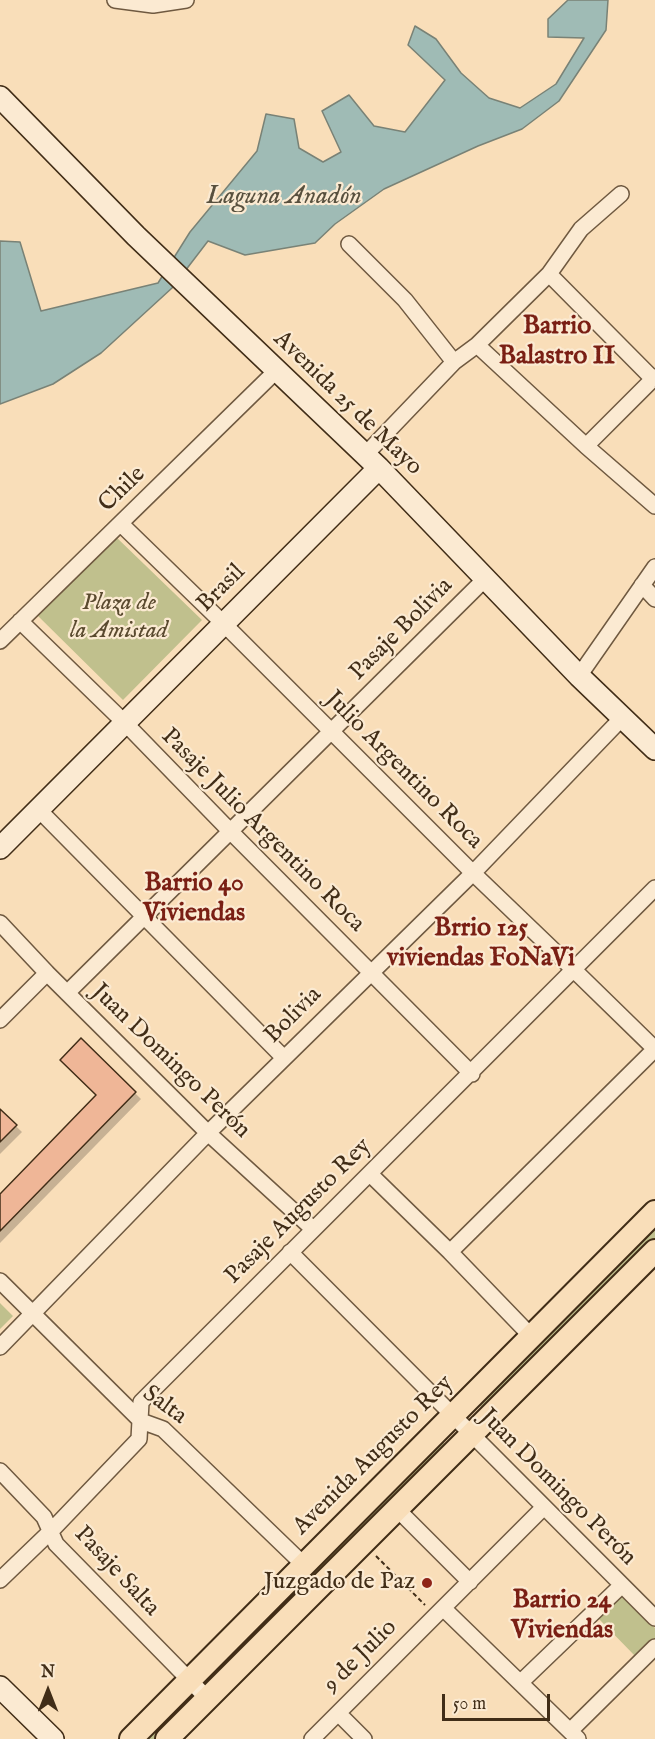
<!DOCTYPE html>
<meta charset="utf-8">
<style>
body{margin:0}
#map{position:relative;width:655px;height:1739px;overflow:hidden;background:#f9deb9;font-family:"IM FELL English",serif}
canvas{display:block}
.north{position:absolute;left:18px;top:1661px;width:60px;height:60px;-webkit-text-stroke:4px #fbead2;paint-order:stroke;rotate:0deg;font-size:16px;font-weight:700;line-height:24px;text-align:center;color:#412d17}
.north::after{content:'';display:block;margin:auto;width:21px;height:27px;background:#412d17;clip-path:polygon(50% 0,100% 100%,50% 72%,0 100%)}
.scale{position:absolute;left:442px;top:1694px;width:108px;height:27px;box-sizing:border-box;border:3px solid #412d17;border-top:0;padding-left:8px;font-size:18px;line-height:21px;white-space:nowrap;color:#412d17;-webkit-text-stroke:4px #fbead2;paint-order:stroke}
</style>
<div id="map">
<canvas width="655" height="1739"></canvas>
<div class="north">N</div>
<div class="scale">50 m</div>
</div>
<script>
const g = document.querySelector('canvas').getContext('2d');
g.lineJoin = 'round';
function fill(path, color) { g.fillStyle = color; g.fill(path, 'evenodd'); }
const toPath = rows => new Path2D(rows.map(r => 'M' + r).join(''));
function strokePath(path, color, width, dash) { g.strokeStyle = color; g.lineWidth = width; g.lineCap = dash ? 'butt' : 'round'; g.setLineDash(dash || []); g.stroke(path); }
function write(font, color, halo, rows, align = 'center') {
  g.font = font + ' "IM FELL English",serif'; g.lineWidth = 4.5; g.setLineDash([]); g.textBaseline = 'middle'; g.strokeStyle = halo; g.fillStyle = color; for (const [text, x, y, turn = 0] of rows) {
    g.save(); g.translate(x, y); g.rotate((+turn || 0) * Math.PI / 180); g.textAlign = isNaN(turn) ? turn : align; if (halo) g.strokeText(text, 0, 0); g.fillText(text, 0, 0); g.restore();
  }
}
const green = toPath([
 [115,536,202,620,123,700,37,615],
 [655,1222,655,1240,485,1411,476,1402],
 [0,1303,13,1316,0,1329],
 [440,1440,448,1446,221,1674,214,1668],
 [623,1595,655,1628,655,1638,635,1656,598,1618],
 [173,1707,181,1715,156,1739,141,1739]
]);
const water = toPath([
 [568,0,608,0,606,30,559,101,522,129,478,146,384,189,335,224,315,243,245,255,208,241,172,288,101,353,53,384,0,404,0,241,20,242,41,311,158,283,190,232,257,151,266,114,294,119,299,148,323,162,341,152,322,111,349,95,374,126,405,132,445,80,408,45,415,26,436,39,461,73,489,98,520,108,556,84,584,38,548,37,548,19,568,0]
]);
const shadow = toPath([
 [81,1040,141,1099,0,1243,0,1196,98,1096],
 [0,1111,22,1132,0,1154]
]);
const building = toPath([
 [81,1038,136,1092,0,1231,0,1194,96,1095,60,1060,81,1038],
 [0,1109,17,1125,0,1142,0,1109]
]);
const path = toPath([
 [376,1556,425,1605]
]);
const street = toPath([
 [115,0,153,5,186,0],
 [349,244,405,300,454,362],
 [549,274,653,379],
 [477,345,586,446,655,506],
 [586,446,655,377],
 [365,455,454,362,477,345,549,274,581,229,621,194],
 [121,524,224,624,473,873,574,970,655,1049,450,1252],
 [642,585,655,599],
 [20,621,125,723,230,831,472,1074],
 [0,641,276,371],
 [579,676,655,567],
 [39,810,284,1058],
 [0,923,47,973,208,1133,313,1229],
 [67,993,486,578],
 [0,1020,47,973],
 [370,1174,450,1252,531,1336],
 [290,1252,655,1618],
 [0,1281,141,1421,163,1429,304,1565],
 [0,1347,208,1133,473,873,622,718],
 [0,1471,44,1517,56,1544,208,1699],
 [396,1508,470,1582],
 [0,1580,51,1531,139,1439,141,1402,655,888],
 [443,1608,578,1739],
 [521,1682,622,1585],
 [338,1713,364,1739],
 [570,1731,655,1647],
 [312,1739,544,1507]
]);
const secondary = toPath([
 [0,97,136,236,379,468,579,676,655,749],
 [0,848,379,468],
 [0,1687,53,1739]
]);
const primary = toPath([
 [131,1739,655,1212],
 [167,1739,655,1251]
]);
const markers = [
 [427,1583,6,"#8f2418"]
];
const streetNames = [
 ["Avenida 25 de Mayo",347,404,44],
 ["Chile",123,490,-44],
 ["Brasil",222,589,-45],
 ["Pasaje Bolivia",402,630,-45],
 ["Julio Argentino Roca",403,771,45],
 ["Pasaje Julio Argentino Roca",262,831,45],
 ["Bolivia",294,1016,-45],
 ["Juan Domingo Perón",170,1062,44],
 ["Pasaje Augusto Rey",299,1212,-45],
 ["Salta",164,1406,36],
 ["Avenida Augusto Rey",374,1456,-45],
 ["Juan Domingo Perón",557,1488,45],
 ["Pasaje Salta",116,1572,47],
 ["9 de Julio",361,1657,-45]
];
const parkNames = [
 ["Plaza de",119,604],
 ["la Amistad",119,632]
];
const poiNames = [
 ["Juzgado de Paz",415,1583]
];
const waterNames = [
 ["Laguna Anadón",284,198]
];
const neighbourhoodNames = [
 ["Barrio",557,328],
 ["Balastro II",557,358],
 ["Barrio 40",194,885],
 ["Viviendas",194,915],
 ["Brrio 125",481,930],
 ["viviendas FoNaVi",481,960],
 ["Barrio 24",562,1602],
 ["Viviendas",562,1632]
];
fill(green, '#c0c08d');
fill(water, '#9fbbb5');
strokePath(water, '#798276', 1.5);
fill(shadow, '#0003');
fill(building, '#efb697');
strokePath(building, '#412d17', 1.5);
strokePath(street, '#6f5940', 18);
strokePath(secondary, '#412d17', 24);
strokePath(primary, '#412d17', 26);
strokePath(path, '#412d17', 2, [4.5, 3]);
strokePath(street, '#fbead2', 15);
strokePath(secondary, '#fbead2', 21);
strokePath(primary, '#f9deb9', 22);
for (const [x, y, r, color] of markers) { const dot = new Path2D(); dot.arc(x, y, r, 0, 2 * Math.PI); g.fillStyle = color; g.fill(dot); strokePath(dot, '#fbead2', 2); }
write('24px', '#412d17', '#fbead2', streetNames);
write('italic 24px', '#5a4a2f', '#fbead2', parkNames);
write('24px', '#412d17', '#fbead2', poiNames, 'right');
write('italic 26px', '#58503e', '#fbead2', waterNames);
write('bold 26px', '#7a1f14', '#fbead2', neighbourhoodNames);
</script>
